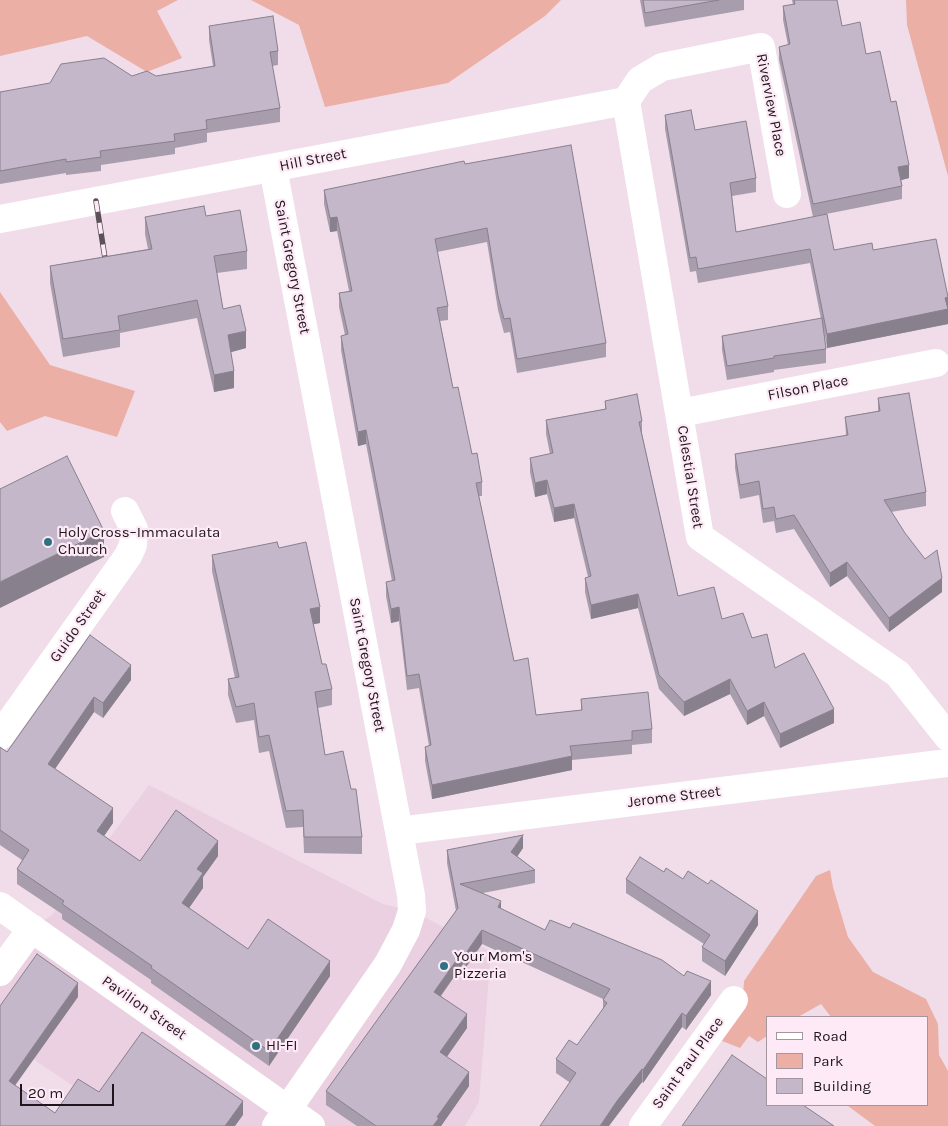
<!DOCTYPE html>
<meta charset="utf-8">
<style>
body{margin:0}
#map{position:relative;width:948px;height:1126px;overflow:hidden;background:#f0dde9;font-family:Karla,sans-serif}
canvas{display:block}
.legend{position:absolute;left:766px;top:1016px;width:162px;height:90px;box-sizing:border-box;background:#feeaf7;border:1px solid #a4959f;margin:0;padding:6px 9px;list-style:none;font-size:15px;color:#1d161b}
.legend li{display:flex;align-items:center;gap:10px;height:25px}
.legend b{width:25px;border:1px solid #a4959f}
.scale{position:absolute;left:20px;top:1084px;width:94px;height:22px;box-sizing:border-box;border:2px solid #1d161b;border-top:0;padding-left:6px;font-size:15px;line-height:18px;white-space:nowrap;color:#1d161b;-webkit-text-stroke:4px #feeaf7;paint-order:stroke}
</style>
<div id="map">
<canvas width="948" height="1126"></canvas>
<ul class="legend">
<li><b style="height:6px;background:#fff"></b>Road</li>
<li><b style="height:14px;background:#ebafa6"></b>Park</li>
<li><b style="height:14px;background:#c3b7c9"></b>Building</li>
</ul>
<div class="scale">20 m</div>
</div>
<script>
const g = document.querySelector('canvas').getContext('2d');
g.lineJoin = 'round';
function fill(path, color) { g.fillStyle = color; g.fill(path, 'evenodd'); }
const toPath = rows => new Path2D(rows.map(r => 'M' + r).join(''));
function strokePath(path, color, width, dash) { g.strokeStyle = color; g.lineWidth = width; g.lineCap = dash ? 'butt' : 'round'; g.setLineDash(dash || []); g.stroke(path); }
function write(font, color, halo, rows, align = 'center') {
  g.font = font + ' Karla,sans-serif'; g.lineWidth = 4.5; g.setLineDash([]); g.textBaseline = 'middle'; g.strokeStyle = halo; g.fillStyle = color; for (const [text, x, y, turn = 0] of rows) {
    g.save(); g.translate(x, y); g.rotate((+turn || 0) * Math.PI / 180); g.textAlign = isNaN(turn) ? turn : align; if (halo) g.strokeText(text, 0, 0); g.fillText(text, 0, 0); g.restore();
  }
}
const built = toPath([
 [149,785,383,904,412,911,491,951,479,1102,465,1126,80,1126,96,1101,0,1037,0,972,32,928,52,915]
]);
const green = toPath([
 [0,0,178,0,157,11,182,58,147,72,87,36,0,56],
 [251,0,561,0,545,16,448,83,325,107,299,25],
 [906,0,948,0,948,176,907,25],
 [0,292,50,365,135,391,117,437,45,416,7,431,0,422],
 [830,870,833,887,848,937,873,972,926,999,938,1024,939,1055,948,1071,948,1126,875,1126,848,1106,927,1105,927,1017,831,1017,821,1004,798,1017,767,1017,767,1036,758,1042,749,1036,740,1048,722,1041,732,1012,743,995,744,981,816,876]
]);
const minor = toPath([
 [626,101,700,537,898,674,948,737],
 [626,101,640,80,662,67,761,47,787,194],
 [273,168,411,895,412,911,406,930,388,964,276,1126],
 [0,219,626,101],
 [680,413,936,363],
 [0,736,128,556,133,545,134,529,125,511],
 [399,831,948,763],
 [0,906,311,1126],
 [0,972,32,928],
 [643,1126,734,1000]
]);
const rail = toPath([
 [96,201,107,271]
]);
const wall = toPath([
 [640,0,744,0,744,10,645,27],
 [792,0,837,0,842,26,866,54,891,102,909,178,901,180,902,186,902,199,816,216,834,250,873,250,948,297,948,324,827,348,824,329,826,349,826,363,774,370,774,372,727,380,722,350,722,336,821,319,810,263,698,283,696,271,690,272,665,129,665,115,695,130,756,178,756,192,732,196,736,232,813,217,779,60,779,47,788,45,783,20,783,6,793,5],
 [209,26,278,51,278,65,272,66,280,108,280,122,207,133,207,142,175,148,175,154,101,165,101,171,66,175,66,173,0,184,0,92,132,76,156,76,213,66,209,40],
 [465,164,606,343,606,357,517,373,510,332,504,333,498,310,487,242,437,252,448,306,448,320,440,321,453,388,472,454,482,482,482,496,479,496,514,661,536,715,581,710,581,699,652,729,652,743,632,745,632,754,572,760,572,770,432,799,425,761,425,747,429,746,419,688,407,690,399,621,391,623,386,596,386,582,392,581,366,444,358,446,341,350,341,336,345,335,339,307,339,293,349,291,337,231,330,232,324,204,324,190],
 [206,216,247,251,247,269,217,273,223,309,246,348,231,352,234,388,214,392,197,318,120,333,120,347,63,357,50,283,50,266,148,249,145,234,145,217],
 [878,398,926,492,926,506,891,512,942,592,889,632,847,576,830,587,794,529,776,533,774,521,763,523,759,495,740,499,735,468,735,454,846,436,845,417,878,411],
 [605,401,642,421,642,434,678,596,722,619,752,638,775,668,834,723,780,748,764,716,747,725,730,694,684,716,659,689,638,608,591,619,585,592,585,578,588,577,574,518,554,522,547,494,535,497,530,472,530,458,550,454,546,434,546,420,605,409],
 [279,548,320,623,313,624,322,664,332,689,332,705,318,708,325,755,362,837,362,854,304,853,303,827,286,828,269,751,259,753,254,720,236,723,228,695,228,679,235,678,212,571,212,555],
 [90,635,131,680,103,718,94,712,55,769,113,823,104,836,140,861,218,856,203,877,203,888,189,908,248,949,330,976,269,1066,151,983,151,980,62,919,62,914,17,884,17,869,22,860,0,845,0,747,7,752],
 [523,848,517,856,535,870,535,883,483,893,501,909,545,930,684,976,711,995,686,1030,682,1027,643,1083,642,1082,617,1115,556,1073,556,1059,577,1045,603,1009,603,999,482,944,466,967,463,964,441,996,467,1028,447,1057,469,1086,441,1126,357,1126,326,1105,326,1091,456,911,447,863,447,850],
 [664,872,683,879,758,925,725,976,702,961,702,947,704,944,626,893,626,879]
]);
const shadedWall = toPath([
 [909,165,909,178,898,181,898,167],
 [337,217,337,231,330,232,330,218],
 [948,297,948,324,827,348,827,334],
 [246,331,246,348,228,353,228,335],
 [234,371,234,388,214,392,214,375],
 [366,430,366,444,358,446,358,432],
 [547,480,547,494,535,497,535,483],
 [574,504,574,518,554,522,554,508],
 [104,531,104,557,0,608,0,582],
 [847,562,847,576,830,587,830,573],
 [942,578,942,592,889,632,889,618],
 [638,594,638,608,591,619,591,605],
 [320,607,320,623,310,625,310,609],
 [399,607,399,621,391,623,391,609],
 [131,665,131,680,103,718,103,703],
 [730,679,730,694,684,716,684,702],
 [94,697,94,712,48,779,48,764],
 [764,702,764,716,747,725,747,711],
 [834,709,834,723,780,748,780,734],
 [572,756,572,770,432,799,432,785],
 [113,808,113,823,97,846,97,831],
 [523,835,523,848,511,866,511,852],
 [218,841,218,856,203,877,203,888,182,918,182,903,197,869],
 [501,901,501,914,498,907],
 [758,911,758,925,725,976,725,961],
 [482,930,482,944,466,967,466,953],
 [463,951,463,964,434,1005,434,992],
 [330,961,330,976,269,1066,269,1051],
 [711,981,711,995,686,1030,686,1016],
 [78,983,78,997,9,1094,9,1081],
 [682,1013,682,1027,643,1083,643,1070],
 [467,1014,467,1028,440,1066,440,1052],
 [642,1069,642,1082,609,1126,600,1126,617,1101],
 [469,1072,469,1086,441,1126,433,1126,437,1117],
 [243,1101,243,1115,235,1126,225,1126]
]);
const building = toPath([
 [643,0,719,0,645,13,643,0],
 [794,0,837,0,842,26,860,22,866,54,880,51,891,102,896,101,909,165,898,167,902,186,813,204,779,47,790,44,783,6,795,4,794,0],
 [273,16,278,51,270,52,280,108,206,120,207,129,174,134,175,141,100,151,101,157,66,162,66,159,0,171,0,92,50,83,61,64,104,58,132,76,147,71,156,76,215,66,209,26,273,16],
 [691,110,695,130,746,121,756,178,730,183,736,232,827,214,834,250,872,243,873,250,936,239,948,297,945,298,948,309,827,334,810,249,698,269,696,257,690,258,665,115,691,110],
 [571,145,606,343,517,359,510,318,504,319,498,296,487,228,435,239,448,306,437,308,453,388,458,387,472,454,477,453,482,482,476,483,514,661,528,658,536,715,582,710,581,699,648,692,652,729,632,731,632,740,570,746,572,756,432,785,425,747,431,745,419,674,407,676,399,607,391,609,386,582,395,580,366,430,358,432,341,336,348,334,339,293,352,291,337,217,330,218,324,190,464,161,465,164,571,145],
 [204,206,206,216,240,210,247,251,214,256,223,309,240,305,246,331,228,335,234,371,214,375,197,300,118,316,120,330,63,339,50,266,152,249,145,217,204,206],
 [822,318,826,349,774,356,774,358,727,366,722,336,822,318],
 [909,393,926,492,884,500,905,533,925,559,937,550,942,578,889,618,847,562,830,573,794,515,776,519,774,507,763,509,759,481,740,485,735,454,848,435,845,417,880,411,878,398,909,393],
 [637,394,642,421,639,422,678,596,714,587,722,619,743,613,752,638,767,634,775,668,804,653,834,709,780,734,764,702,747,711,730,679,684,702,659,675,638,594,591,605,585,578,591,576,574,504,554,508,547,480,535,483,530,458,553,453,546,420,606,409,605,401,637,394],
 [67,456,104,531,0,582,0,489,67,456],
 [277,542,279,548,306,542,320,607,310,609,322,664,326,664,332,689,315,692,325,755,343,751,351,789,356,789,362,837,304,837,303,810,286,811,269,735,259,737,254,703,236,707,228,679,239,677,212,555,277,542],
 [90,635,131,665,103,703,94,697,48,764,113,808,97,831,140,861,176,810,218,841,197,869,203,873,182,903,248,949,268,919,330,961,269,1051,151,968,152,966,62,904,64,901,17,869,29,850,0,830,0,747,7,752,90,635],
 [523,835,511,852,535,870,460,884,501,901,498,907,545,930,550,920,570,928,573,923,662,960,684,976,687,971,711,981,686,1016,682,1013,643,1070,642,1069,617,1101,600,1126,540,1126,576,1073,556,1059,569,1040,577,1045,607,1003,603,1000,610,989,482,930,466,953,463,951,434,992,467,1014,440,1052,469,1072,437,1117,439,1118,433,1126,376,1126,326,1091,458,908,447,850,523,835],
 [640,857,664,872,666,868,683,879,688,871,708,884,711,880,758,911,725,961,702,947,710,935,626,879,640,857],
 [37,954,78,983,9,1081,55,1113,78,1079,99,1092,142,1032,243,1101,225,1126,0,1126,0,1006,37,954],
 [732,1055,767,1079,767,1105,803,1105,834,1126,682,1126,732,1055]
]);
const markers = [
 [48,542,5,"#2e7282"],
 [444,966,5,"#2e7282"],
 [256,1046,5,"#2e7282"]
];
const streetNames = [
 ["Riverview Place",771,105,79],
 ["Hill Street",313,160,-11],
 ["Saint Gregory Street",292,267,79],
 ["Filson Place",808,388,-11],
 ["Celestial Street",690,477,81],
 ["Guido Street",78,626,-55],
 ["Saint Gregory Street",367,665,79],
 ["Jerome Street",674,797,-7],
 ["Pavilion Street",144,1008,35],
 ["Saint Paul Place",688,1063,-54]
];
const poiNames = [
 ["Holy Cross–Immaculata",58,533],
 ["Church",58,550],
 ["Your Mom's",454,957],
 ["Pizzeria",454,974],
 ["HI-FI",266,1046]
];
fill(built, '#ebd0e2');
fill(green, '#ebafa6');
strokePath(minor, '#fff', 28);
strokePath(rail, '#5c5158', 5.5);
strokePath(rail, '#feeaf7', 4, [11]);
fill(wall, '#a89dad');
fill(shadedWall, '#88808d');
fill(building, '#c3b7c9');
strokePath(building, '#88808d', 1);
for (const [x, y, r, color] of markers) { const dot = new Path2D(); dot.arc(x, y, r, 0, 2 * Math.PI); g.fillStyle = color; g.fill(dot); strokePath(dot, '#feeaf7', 2); }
write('15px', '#1d161b', '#feeaf7', streetNames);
write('15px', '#1d161b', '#feeaf7', poiNames, 'left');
</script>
